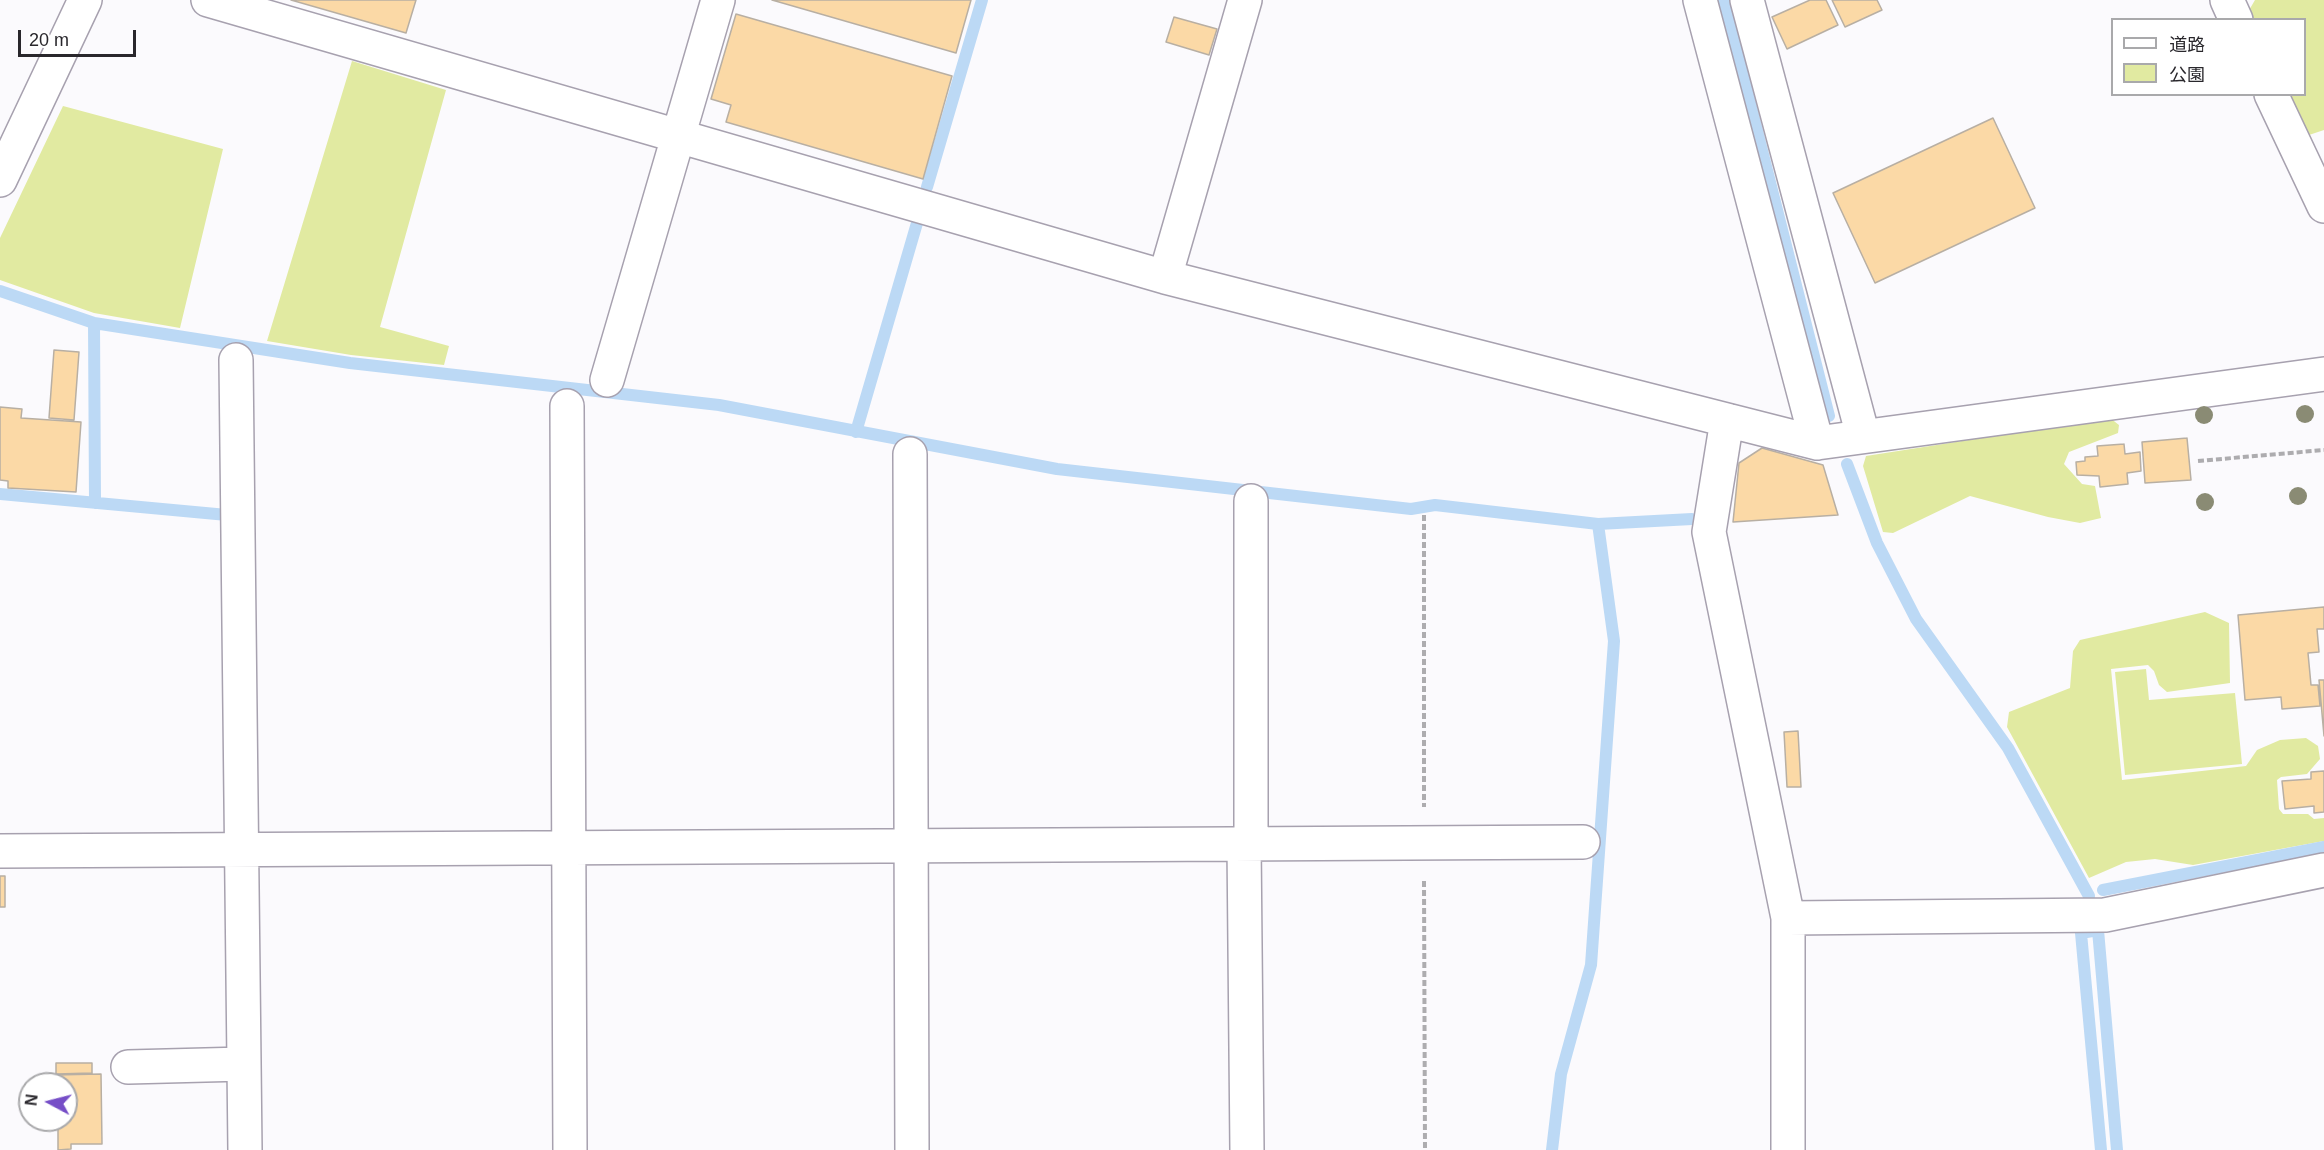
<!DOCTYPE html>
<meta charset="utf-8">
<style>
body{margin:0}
#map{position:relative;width:2324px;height:1150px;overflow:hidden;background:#fbfafd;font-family:Arial,"Noto Sans JP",sans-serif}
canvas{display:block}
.legend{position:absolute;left:2111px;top:18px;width:195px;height:78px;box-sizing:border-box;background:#fff;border:2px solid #a9a9ab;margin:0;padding:8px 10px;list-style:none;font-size:18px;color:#29272c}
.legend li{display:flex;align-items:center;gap:12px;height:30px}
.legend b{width:30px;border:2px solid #a9a9ab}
.north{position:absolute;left:18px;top:1072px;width:60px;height:60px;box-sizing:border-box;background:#fff;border:2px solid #a9a9ab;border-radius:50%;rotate:277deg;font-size:16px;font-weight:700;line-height:24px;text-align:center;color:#29272c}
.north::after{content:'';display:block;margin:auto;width:21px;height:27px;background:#764ec7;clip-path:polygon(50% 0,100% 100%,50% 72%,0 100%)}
.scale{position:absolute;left:18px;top:30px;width:118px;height:27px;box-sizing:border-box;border:3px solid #29272c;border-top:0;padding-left:8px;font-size:18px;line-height:21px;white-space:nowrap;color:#29272c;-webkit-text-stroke:4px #fff;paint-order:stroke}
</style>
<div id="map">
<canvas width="2324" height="1150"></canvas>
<ul class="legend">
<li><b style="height:8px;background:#fff"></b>道路</li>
<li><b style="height:16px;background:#e1eaa1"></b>公園</li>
</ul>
<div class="north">N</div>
<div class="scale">20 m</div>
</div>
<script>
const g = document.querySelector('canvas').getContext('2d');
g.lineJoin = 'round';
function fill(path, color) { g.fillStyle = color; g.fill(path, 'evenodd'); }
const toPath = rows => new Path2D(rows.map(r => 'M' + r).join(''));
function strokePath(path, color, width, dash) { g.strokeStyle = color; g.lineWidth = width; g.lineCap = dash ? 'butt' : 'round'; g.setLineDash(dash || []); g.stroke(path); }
const green = toPath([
 [2255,0,2324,0,2324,130,2309,135,2289,95,2304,94,2304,20,2252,19,2248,12],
 [352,61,446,90,380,327,449,346,444,365,351,355,267,341],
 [63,106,223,149,180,328,94,313,0,280,0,238],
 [2110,418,2119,425,2118,433,2069,452,2064,464,2082,484,2095,486,2101,518,2080,523,2048,517,1970,496,1893,533,1883,532,1863,466,1866,456],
 [2205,612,2229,623,2230,683,2167,692,2159,685,2154,671,2148,665,2111,669,2122,780,2246,766,2257,750,2280,740,2306,738,2318,746,2320,759,2307,774,2281,777,2277,780,2279,809,2283,814,2308,814,2314,819,2324,818,2324,841,2193,865,2155,859,2126,862,2089,878,2007,727,2009,712,2070,688,2073,651,2080,640],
 [2146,669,2149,700,2235,693,2242,764,2125,775,2115,672]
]);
const stream = toPath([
 [1724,0,1829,416],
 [927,187,982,0],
 [0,291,94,323,350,363,719,405,1057,469,1411,509,1435,505,1598,524],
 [94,323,95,503],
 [856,432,917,223],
 [1847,464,1877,543,1916,619,2008,748,2089,896],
 [0,494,227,515,227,525],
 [2103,890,2324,847],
 [1552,1150,1561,1074,1591,965,1614,641,1598,524,1692,519],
 [2101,1150,2081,933,2098,930,2117,1150]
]);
const building = toPath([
 [291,0,416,0,406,33,291,0],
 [772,0,971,0,956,53,772,0],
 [1810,0,1826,0,1838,25,1787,49,1772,17,1810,0],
 [1832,0,1877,0,1882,10,1845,27,1832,0],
 [736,14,952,76,923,179,726,122,731,105,711,99,736,14],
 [1174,17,1217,29,1209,55,1166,42,1174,17],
 [1993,118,2035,208,1875,283,1833,193,1993,118],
 [54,350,79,352,74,420,49,418,54,350],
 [0,407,22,409,21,418,81,422,76,492,8,488,8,481,0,480,0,407],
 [2187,438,2191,480,2145,483,2142,442,2187,438],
 [2124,444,2125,454,2140,452,2141,471,2127,473,2128,484,2100,487,2099,476,2077,475,2076,462,2085,461,2085,457,2098,456,2097,446,2124,444],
 [1762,448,1823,465,1838,515,1733,522,1739,463,1762,448],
 [2324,607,2324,629,2317,629,2319,652,2308,653,2311,685,2318,685,2320,706,2282,709,2281,697,2245,700,2238,615,2324,607],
 [2319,680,2324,680,2324,736,2319,680],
 [1798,731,1801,787,1787,787,1784,732,1798,731],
 [2324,771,2324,812,2314,813,2314,806,2285,809,2282,781,2311,779,2311,772,2324,771],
 [0,876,5,876,5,907,0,907,0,876],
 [56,1063,92,1063,92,1073,56,1074,56,1063],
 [101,1074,102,1144,71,1144,71,1149,58,1150,58,1121,53,1120,66,1120,66,1084,53,1084,53,1075,101,1074]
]);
const path = toPath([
 [2198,461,2324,450],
 [1424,515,1424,807],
 [1424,881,1425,1150]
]);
const minor = toPath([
 [208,0,1165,277,1817,443,2324,374],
 [1700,0,1817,443],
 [1747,0,1863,436],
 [2227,0,2236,20],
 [2271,94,2324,206],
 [1165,277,1245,0],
 [236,360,245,1150],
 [607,380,718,0],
 [567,406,570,1150],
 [1727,420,1709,532,1788,918,1788,1150],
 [910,454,912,1150],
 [1251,501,1251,844],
 [1244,843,1247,1150],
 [0,851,1583,842],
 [1788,918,2105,915,2324,870],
 [128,1067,244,1064]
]);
const major = toPath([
 [0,180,85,0]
]);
const trees = [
 [2305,414],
 [2204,415],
 [2298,496],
 [2205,502]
];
fill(green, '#e1eaa1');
strokePath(stream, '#bcd9f5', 12);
fill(building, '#fbd9a6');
strokePath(building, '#b8afa3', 1.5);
strokePath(minor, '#a7a1af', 36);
strokePath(major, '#a7a1af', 36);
strokePath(path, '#adacaf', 4, [6, 3]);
strokePath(minor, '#fff', 33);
strokePath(major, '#fff', 33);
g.fillStyle = '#8a8b74';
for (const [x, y] of trees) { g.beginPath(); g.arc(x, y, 9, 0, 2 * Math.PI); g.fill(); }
</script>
